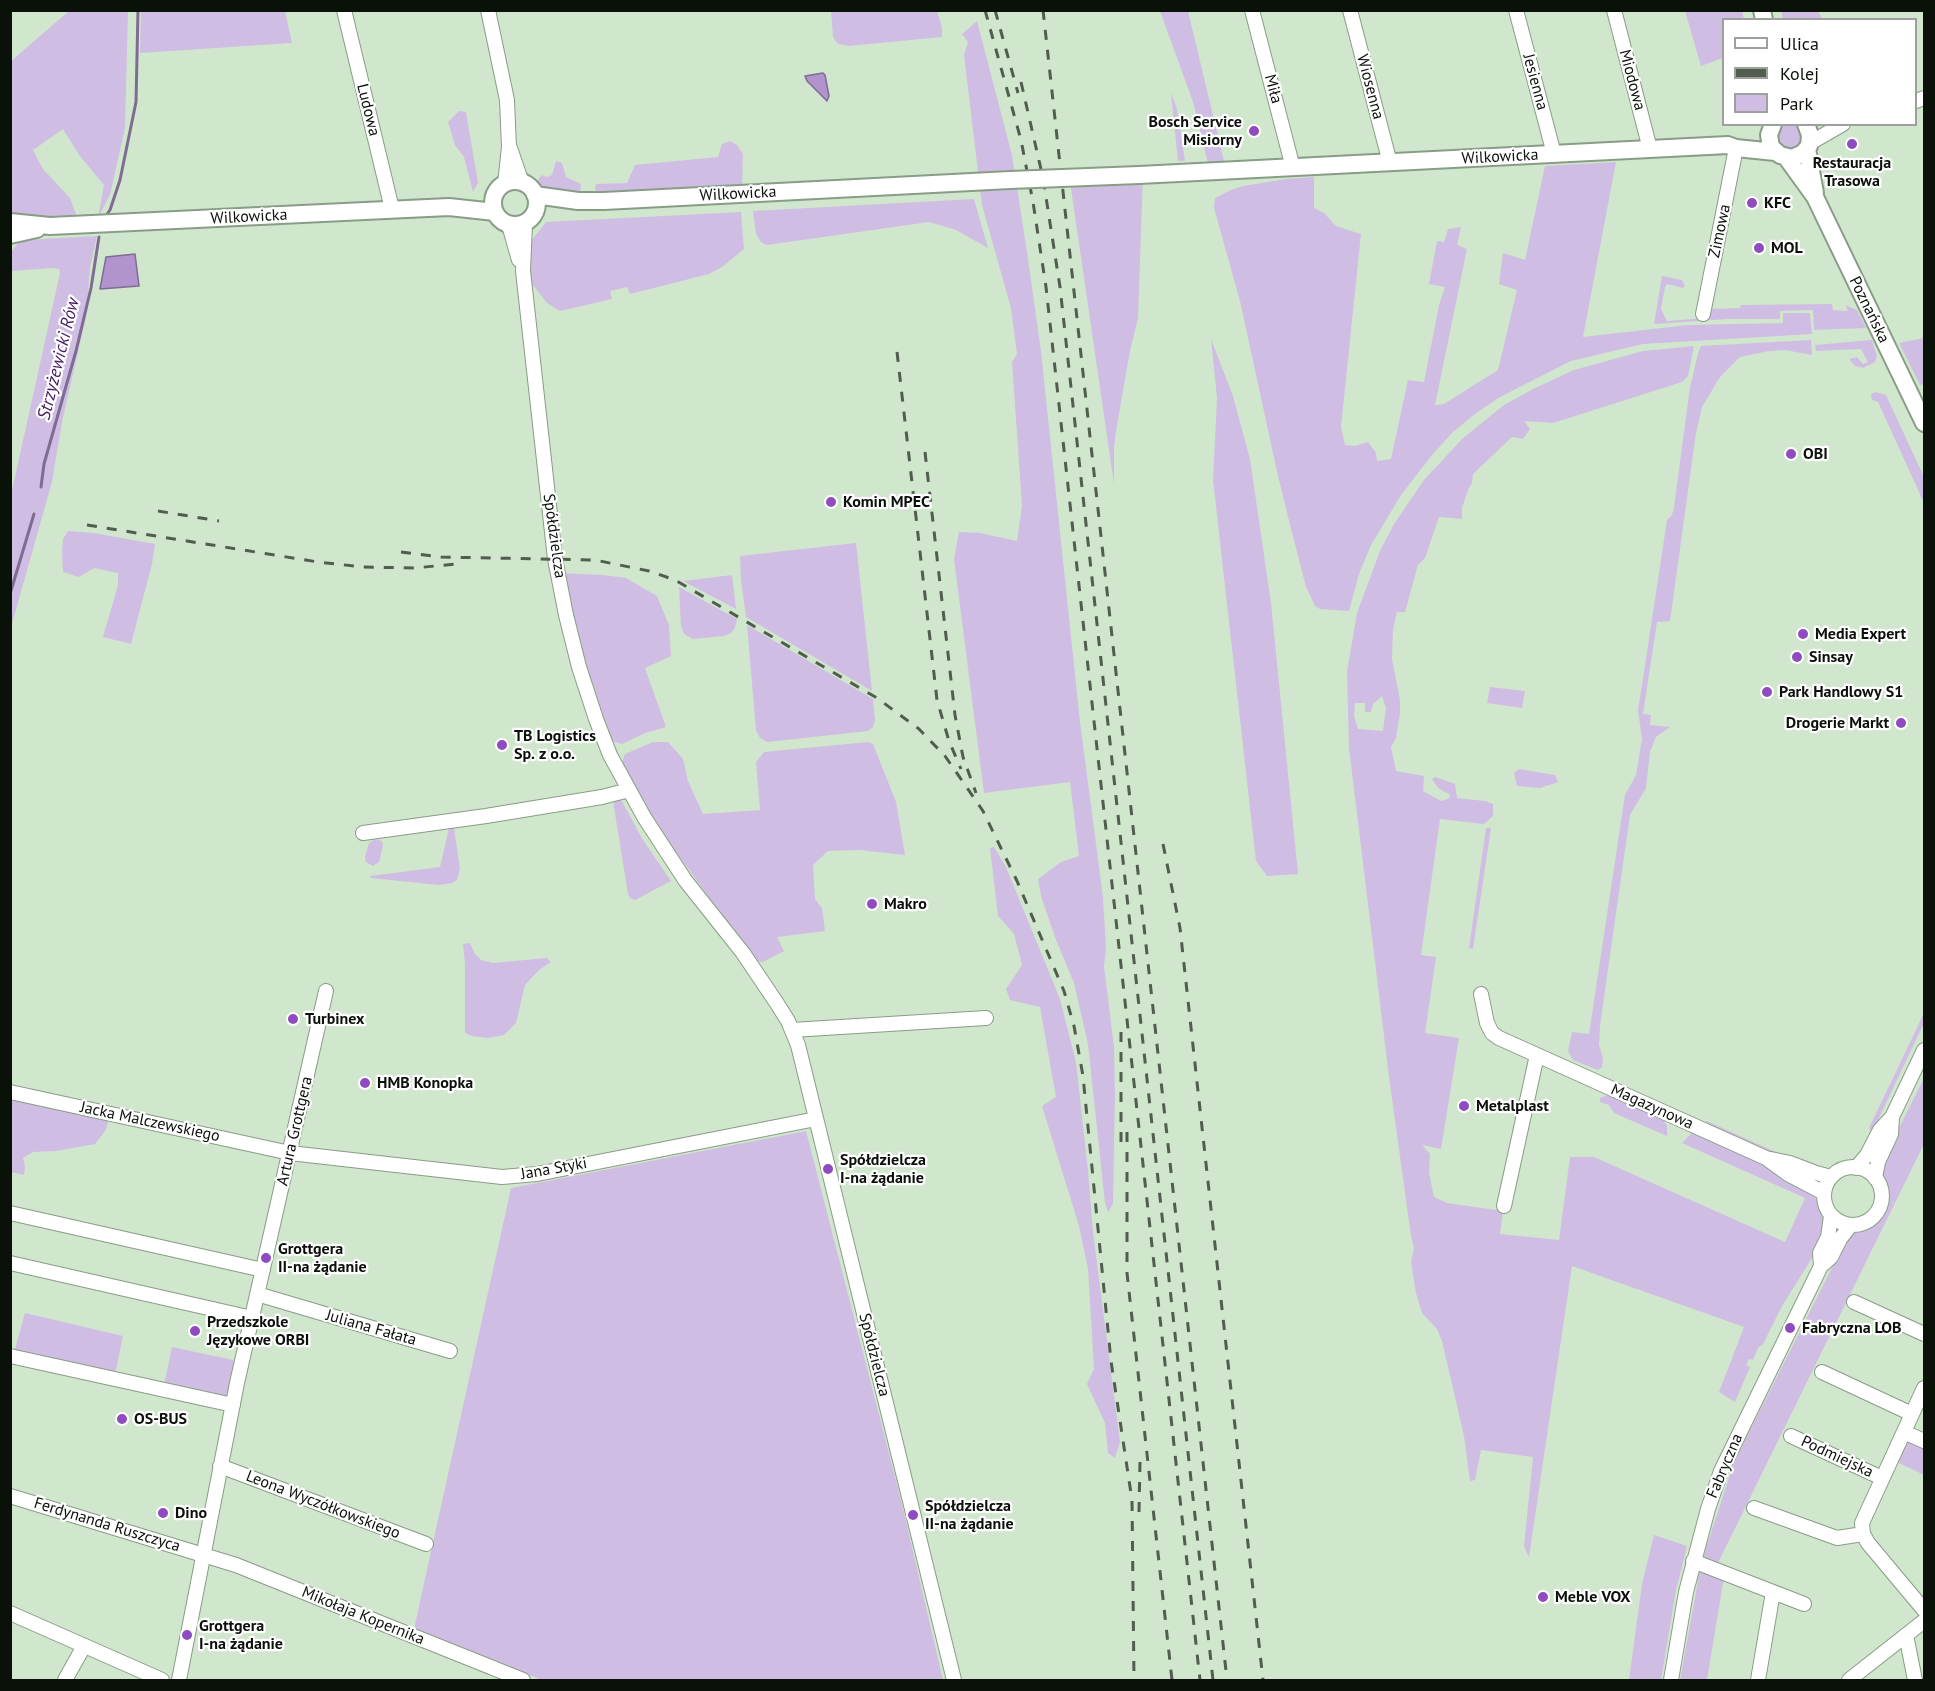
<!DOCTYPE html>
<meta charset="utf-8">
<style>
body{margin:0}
#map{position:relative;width:1935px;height:1691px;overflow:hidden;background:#d1e7cd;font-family:"PT Sans",sans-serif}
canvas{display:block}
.frame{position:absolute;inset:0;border:12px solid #0a1109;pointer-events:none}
.legend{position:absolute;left:1722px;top:18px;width:195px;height:108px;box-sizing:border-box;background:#fff;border:2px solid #9da09d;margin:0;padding:8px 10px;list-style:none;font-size:18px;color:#0a1109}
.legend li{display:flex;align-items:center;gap:12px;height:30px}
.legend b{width:30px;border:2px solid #9da09d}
</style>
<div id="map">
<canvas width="1935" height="1691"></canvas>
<div class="frame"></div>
<ul class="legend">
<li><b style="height:8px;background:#fff"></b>Ulica</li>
<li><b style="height:8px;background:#515d4f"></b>Kolej</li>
<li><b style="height:16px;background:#d0bde3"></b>Park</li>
</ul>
</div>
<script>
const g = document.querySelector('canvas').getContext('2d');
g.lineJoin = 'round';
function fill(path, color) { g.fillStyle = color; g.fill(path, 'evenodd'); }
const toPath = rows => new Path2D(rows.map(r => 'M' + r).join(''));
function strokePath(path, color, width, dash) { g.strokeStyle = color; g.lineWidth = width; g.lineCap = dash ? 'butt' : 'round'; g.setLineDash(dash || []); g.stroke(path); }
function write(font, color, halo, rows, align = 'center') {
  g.font = font + ' "PT Sans",sans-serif'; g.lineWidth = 4.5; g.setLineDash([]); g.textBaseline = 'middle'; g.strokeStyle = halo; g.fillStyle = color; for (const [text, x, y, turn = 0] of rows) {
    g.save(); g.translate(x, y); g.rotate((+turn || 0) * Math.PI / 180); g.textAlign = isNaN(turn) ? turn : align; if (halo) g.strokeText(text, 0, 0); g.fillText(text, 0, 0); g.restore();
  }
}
const green = toPath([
 [69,11,128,11,125,128,110,195,98,218,104,185,79,155,63,129,33,150,43,169,70,198,77,217,39,220,18,217,11,212,10,62],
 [141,11,285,11,292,43,140,53],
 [831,11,937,11,942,27,942,37,849,46,838,44,833,37],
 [1160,11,1188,11,1224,161,1239,162,1210,172,1193,102],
 [1685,11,1742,11,1744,19,1724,20,1723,58,1701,66],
 [1781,11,1818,11,1822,19,1783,19],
 [977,21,1012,155,1027,252,1041,351,1080,722,1103,897,1106,948,1104,966,1114,1047,1115,1092,1113,1204,1108,1212,1105,1203,1088,1044,1074,983,1056,940,1041,896,1038,879,1061,862,1079,856,1070,782,984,793,954,559,959,532,980,533,1017,541,1022,506,1012,362,1017,354,1011,308,982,205,964,55,968,42,962,34],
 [1171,93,1177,109,1185,161,1178,161],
 [459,111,466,112,478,183,473,192,464,157,455,145,448,122],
 '1777 137a13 13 0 1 1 26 0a13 13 0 1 1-26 0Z',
 [730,141,737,145,743,154,742,187,597,192,595,188,596,184,627,183,635,165,718,157,722,144],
 [556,161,562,163,566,177,581,184,580,193,577,195,533,190,541,175,547,177,552,175],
 [1616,162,1583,337,1688,325,1783,323,1783,313,1810,313,1812,334,1643,344,1571,361,1500,397,1475,414,1453,432,1432,455,1401,495,1371,545,1359,574,1349,611,1320,609,1315,606,1306,587,1292,533,1278,476,1240,301,1214,208,1215,198,1231,190,1243,186,1285,179,1314,177,1314,208,1324,213,1336,226,1361,234,1341,427,1345,445,1355,446,1368,442,1376,453,1377,461,1391,459,1408,380,1424,382,1439,305,1445,287,1429,284,1437,241,1444,242,1448,229,1461,227,1457,245,1467,249,1435,405,1444,404,1498,370,1517,290,1499,284,1503,253,1525,260,1545,166],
 [1143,174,1138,318,1130,351,1116,431,1114,448,1114,484,1069,175],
 [974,199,988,248,956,230,929,222,767,245,761,242,756,234,753,211],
 [741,212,744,249,722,267,709,274,630,294,627,287,610,291,612,299,560,311,547,303,528,279,531,241,546,222],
 [97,236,90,268,86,317,62,422,52,482,11,627,11,495,60,273,59,269,53,268,11,271,11,252,19,242,41,239],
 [1662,276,1682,280,1685,286,1683,288,1667,284,1665,287,1661,309,1667,321,1707,318,1710,309,1740,308,1741,305,1832,304,1833,310,1848,311,1845,305,1857,310,1866,328,1814,330,1813,310,1780,311,1780,319,1728,319,1654,324],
 [1924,338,1924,384,1920,385,1899,343],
 [1211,339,1233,396,1250,459,1271,603,1298,874,1267,876,1256,861,1213,480,1217,398],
 [1811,340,1812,355,1785,350,1769,351,1740,357,1720,377,1702,407,1696,433,1670,621,1657,622,1643,714,1651,715,1650,725,1670,727,1656,737,1650,752,1646,788,1630,815,1600,1026,1599,1045,1603,1058,1602,1067,1598,1070,1573,1060,1568,1051,1572,1032,1589,1034,1625,795,1636,775,1642,739,1638,710,1642,685,1667,520,1672,515,1674,507,1690,387,1699,350,1701,346],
 [1872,340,1877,356,1875,362,1863,368,1855,366,1849,359,1857,357,1863,364,1868,362,1861,349,1816,351,1815,345],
 [1694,346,1688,376,1682,382,1553,423,1524,421,1530,429,1523,439,1512,437,1473,474,1472,483,1468,490,1462,508,1462,519,1439,517,1425,558,1418,565,1405,612,1397,612,1393,629,1392,659,1400,700,1400,713,1396,738,1391,747,1396,771,1424,776,1423,791,1441,801,1450,798,1449,794,1438,788,1432,779,1435,777,1455,784,1457,798,1485,801,1493,804,1493,816,1484,824,1440,819,1421,955,1436,957,1425,1033,1459,1038,1441,1149,1422,1145,1430,1154,1429,1173,1434,1197,1447,1203,1503,1211,1500,1234,1559,1240,1570,1157,1594,1157,1785,1242,1805,1198,1682,1143,1698,1127,1707,1121,1791,1159,1707,1130,1811,1189,1822,1211,1826,1229,1819,1247,1782,1306,1763,1344,1758,1348,1753,1360,1749,1359,1746,1365,1750,1367,1735,1402,1719,1392,1744,1327,1572,1266,1529,1557,1524,1546,1533,1457,1481,1450,1475,1480,1470,1481,1464,1436,1442,1341,1437,1329,1422,1313,1416,1293,1411,1262,1414,1248,1411,1236,1389,1077,1349,748,1347,672,1357,613,1380,551,1394,524,1424,480,1462,439,1504,405,1535,388,1574,370,1643,351],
 [1382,696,1386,708,1383,731,1358,729,1354,716,1355,703,1365,703,1365,712,1371,712,1373,704],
 [1875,392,1886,395,1924,477,1924,503,1878,402,1872,400,1871,394],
 [68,531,94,533,155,544,152,564,131,644,103,637,118,585,118,573,94,568,79,577,63,572,62,552,63,539],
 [856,543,872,691,746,617,741,580,740,556],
 [558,573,603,575,626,578,657,596,669,625,671,656,645,668,666,727,645,733,622,744,612,741,602,714,600,714],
 [732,575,736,609,683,581],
 [679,587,737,619,735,628,731,633,724,636,693,639,684,634,681,626],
 [747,625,873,699,875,720,873,727,868,731,767,742,760,738,756,730],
 [1490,687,1525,691,1522,708,1487,703],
 [653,742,668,742,683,759,688,781,703,814,760,810,756,762,764,752,868,742,873,744,896,802,905,855,860,850,828,851,813,865,815,899,822,908,825,931,777,937,784,951,763,962,757,961,752,957,652,819,622,763,625,754],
 [1519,769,1555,775,1558,782,1540,788,1517,786,1514,773],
 [618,794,643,840,671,881,635,900,630,898,628,894,612,795],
 [449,828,454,828,460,869,457,880,452,883,439,885,371,878,370,876,440,867],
 [1486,828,1491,828,1473,949,1469,948],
 [375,839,382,841,383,846,379,862,373,866,366,862,365,857,369,843],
 [994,847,1006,867,1060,999,1076,1062,1088,1171,1093,1232,1120,1442,1115,1458,1108,1453,1105,1423,1087,1384,1094,1369,1088,1269,1079,1226,1042,1106,1056,1097,1040,1007,1010,1000,1006,989,1022,965,1014,934,998,916,990,848],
 [470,943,475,954,481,960,493,963,547,958,551,962,539,970,525,985,516,1023,504,1035,488,1038,472,1036,465,1033,465,964,463,944],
 [1924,1013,1924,1023,1872,1133,1869,1128],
 [1924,1078,1924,1144,1715,1569,1724,1577,1707,1680,1680,1680,1701,1564,1734,1462,1848,1236,1856,1231,1868,1228,1881,1217,1888,1192,1881,1170,1894,1138],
 [11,1092,110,1114,106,1130,95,1144,56,1151,33,1152,23,1158,25,1166,24,1175,11,1172],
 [1608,1095,1659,1116,1667,1125,1667,1136,1614,1113,1609,1105,1600,1102,1600,1098],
 [806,1131,901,1500,943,1680,542,1680,414,1629,511,1188],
 [25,1313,123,1336,114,1379,13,1356],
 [172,1347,233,1360,237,1383,233,1405,163,1390],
 [1908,1439,1924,1446,1924,1475,1897,1462],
 [1654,1535,1687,1546,1676,1590,1661,1680,1629,1680,1642,1584]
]);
const water = toPath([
 [823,73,825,75,829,96,827,101,807,81,805,76,823,73],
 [135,254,139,286,100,289,106,257,135,254]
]);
const stream = toPath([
 [105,217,110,210,120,180,136,102,138,10],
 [41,487,44,464,76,351,91,288,99,237],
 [10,594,34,514]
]);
const minor = toPath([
 [344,10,392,209],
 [488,10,507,100,509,147,505,184],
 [1252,10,1293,168],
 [1350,10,1390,163],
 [1516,10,1554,154],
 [1614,10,1650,149],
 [1916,101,1924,98],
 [1810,143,1843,124],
 [510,148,522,183],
 [525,223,523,271,555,559,566,615,579,667,596,719,610,755,644,817,685,880,743,953,776,1002,788,1021,798,1045,954,1680],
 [509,225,519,260],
 [1703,314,1736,148],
 [363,833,486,816,602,797,629,790],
 [1481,994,1487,1023,1492,1033,1499,1038,1766,1158,1788,1174,1824,1193],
 [792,1030,986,1018],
 [10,1092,290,1153,502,1177,537,1174,816,1119],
 [1771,1159,1790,1163,1816,1173,1831,1177],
 '1824 1196a29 29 0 1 1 58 0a29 29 0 1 1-58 0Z',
 [1856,1168,1867,1155,1880,1130,1892,1117,1924,1050],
 [1875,1178,1878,1162,1891,1134,1892,1117],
 [1504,1206,1537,1055],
 [10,1213,263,1270],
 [10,1263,252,1318],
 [1821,1266,1820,1253,1828,1237,1831,1216],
 [257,1294,450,1351],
 [1854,1302,1924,1334],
 [10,1356,233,1405],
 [1822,1372,1912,1414],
 [1924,1388,1862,1523,1863,1534,1868,1543,1924,1610],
 [1904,1432,1924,1441],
 [1791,1436,1882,1478],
 [220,1466,426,1544],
 [10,1496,236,1565,523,1680],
 [1754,1508,1837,1538,1863,1534],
 [1693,1561,1773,1592,1758,1680],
 [1773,1592,1804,1604],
 [10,1613,162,1680],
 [1906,1635,1915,1680],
 [65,1680,84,1646],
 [179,1680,237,1383,326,991],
 [1671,1680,1686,1592,1708,1509,1721,1471,1821,1266,1831,1257,1840,1239,1851,1225],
 [1849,1680,1924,1621]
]);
const major = toPath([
 [1762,10,1764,20],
 [1773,124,1769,135,1771,147,1780,155,1792,158,1803,153,1809,146,1810,135,1806,124],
 [1807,149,1815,193],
 [1786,157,1815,197,1924,423],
 [1139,175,1728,145,1736,148,1775,152],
 '493 203a22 22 0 1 1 44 0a22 22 0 1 1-44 0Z',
 [535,195,578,201,604,201,1010,180],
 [10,222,50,226,449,207,495,212],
 [10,235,37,229]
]);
const rail = toPath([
 [985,10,1021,140,1033,202,1046,287,1200,1680],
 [995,10,1018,93],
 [1043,10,1227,1680],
 [1021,82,1043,178,1060,287,1213,1680],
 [897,352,937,700,949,741,961,769],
 [925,452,955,715,963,757,976,793],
 [158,511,219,521],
 [87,525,318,562,363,567,415,568,455,564],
 [401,552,441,557,595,560,649,571,675,580,877,698,919,729,945,756,983,811,1017,881,1064,991,1074,1026,1083,1076,1111,1361,1132,1500,1134,1680],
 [1163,844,1180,928,1263,1680],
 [1121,1032,1121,1143],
 [1127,1132,1127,1273,1172,1680],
 [1139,1512,1140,1461]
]);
const majorBridge = toPath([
 [1010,180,1139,175]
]);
const markers = [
 [1254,131,6,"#8f4cc1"],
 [1852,144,6,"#8f4cc1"],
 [1752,203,6,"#8f4cc1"],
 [1759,248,6,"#8f4cc1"],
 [1791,454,6,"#8f4cc1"],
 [831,502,6,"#8f4cc1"],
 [1803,634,6,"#8f4cc1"],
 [1797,657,6,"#8f4cc1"],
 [1767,692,6,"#8f4cc1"],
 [1901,723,6,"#8f4cc1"],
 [502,745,6,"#8f4cc1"],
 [872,904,6,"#8f4cc1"],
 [293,1019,6,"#8f4cc1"],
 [365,1083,6,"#8f4cc1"],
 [1464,1106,6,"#8f4cc1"],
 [828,1169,6,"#8f4cc1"],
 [266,1258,6,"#8f4cc1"],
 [1790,1328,6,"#8f4cc1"],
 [195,1331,6,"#8f4cc1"],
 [122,1419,6,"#8f4cc1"],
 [163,1513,6,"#8f4cc1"],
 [913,1515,6,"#8f4cc1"],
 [1543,1597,6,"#8f4cc1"],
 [187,1635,6,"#8f4cc1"]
];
const streetNames = [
 ["Miodowa",1632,80,75],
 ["Jesienna",1535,82,75],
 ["Wiosenna",1370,87,75],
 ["Miła",1273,89,75],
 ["Ludowa",368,110,76],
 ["Wilkowicka",1500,157,-3],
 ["Wilkowicka",738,194,-3],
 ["Wilkowicka",249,217,-3],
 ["Zimowa",1720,231,-78],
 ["Poznańska",1869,310,64],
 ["Spółdzielcza",554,536,82],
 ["Magazynowa",1652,1107,24],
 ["Jacka Malczewskiego",150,1122,12],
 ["Artura Grottgera",295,1131,-77],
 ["Jana Styki",554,1169,-10],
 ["Juliana Fałata",371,1328,16],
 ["Spółdzielcza",874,1355,76],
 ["Podmiejska",1837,1457,25],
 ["Fabryczna",1725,1466,-67],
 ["Leona Wyczółkowskiego",323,1505,21],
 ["Ferdynanda Ruszczyca",107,1525,17],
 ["Mikołaja Kopernika",363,1616,22]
];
const poiNames = [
 ["Bosch Service",1242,122,"right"],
 ["Misiorny",1242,140,"right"],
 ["Restauracja",1852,163,"center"],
 ["Trasowa",1852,181,"center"],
 ["KFC",1764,203],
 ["MOL",1771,248],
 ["OBI",1803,454],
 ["Komin MPEC",843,502],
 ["Media Expert",1815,634],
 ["Sinsay",1809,657],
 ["Park Handlowy S1",1779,692],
 ["Drogerie Markt",1889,723,"right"],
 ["TB Logistics",514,736],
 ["Sp. z o.o.",514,754],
 ["Makro",884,904],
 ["Turbinex",305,1019],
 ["HMB Konopka",377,1083],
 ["Metalplast",1476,1106],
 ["Spółdzielcza",840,1160],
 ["I-na żądanie",840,1178],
 ["Grottgera",278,1249],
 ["II-na żądanie",278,1267],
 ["Przedszkole",207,1322],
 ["Językowe ORBI",207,1340],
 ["Fabryczna LOB",1802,1328],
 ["OS-BUS",134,1419],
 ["Spółdzielcza",925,1506],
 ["II-na żądanie",925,1524],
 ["Dino",175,1513],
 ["Meble VOX",1555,1597],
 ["Grottgera",199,1626],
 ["I-na żądanie",199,1644]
];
const waterNames = [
 ["Strzyżewicki Rów",59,359,-76]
];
fill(green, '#d0bde3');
fill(water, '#b193cd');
strokePath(water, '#7f6c92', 1.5);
strokePath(stream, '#7f6c92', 3);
strokePath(minor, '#889d85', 16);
strokePath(major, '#889d85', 20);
strokePath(minor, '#fff', 14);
strokePath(major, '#fff', 16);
strokePath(rail, '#515d4f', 3, [10, 10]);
strokePath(majorBridge, '#889d85', 20, []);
strokePath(majorBridge, '#fff', 16);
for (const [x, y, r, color] of markers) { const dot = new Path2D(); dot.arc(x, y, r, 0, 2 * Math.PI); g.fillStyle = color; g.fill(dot); strokePath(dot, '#fff', 2); }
write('16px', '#0a1109', '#fff', streetNames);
write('bold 16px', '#0a1109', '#fff', poiNames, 'left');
write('italic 18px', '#492066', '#fff', waterNames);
</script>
